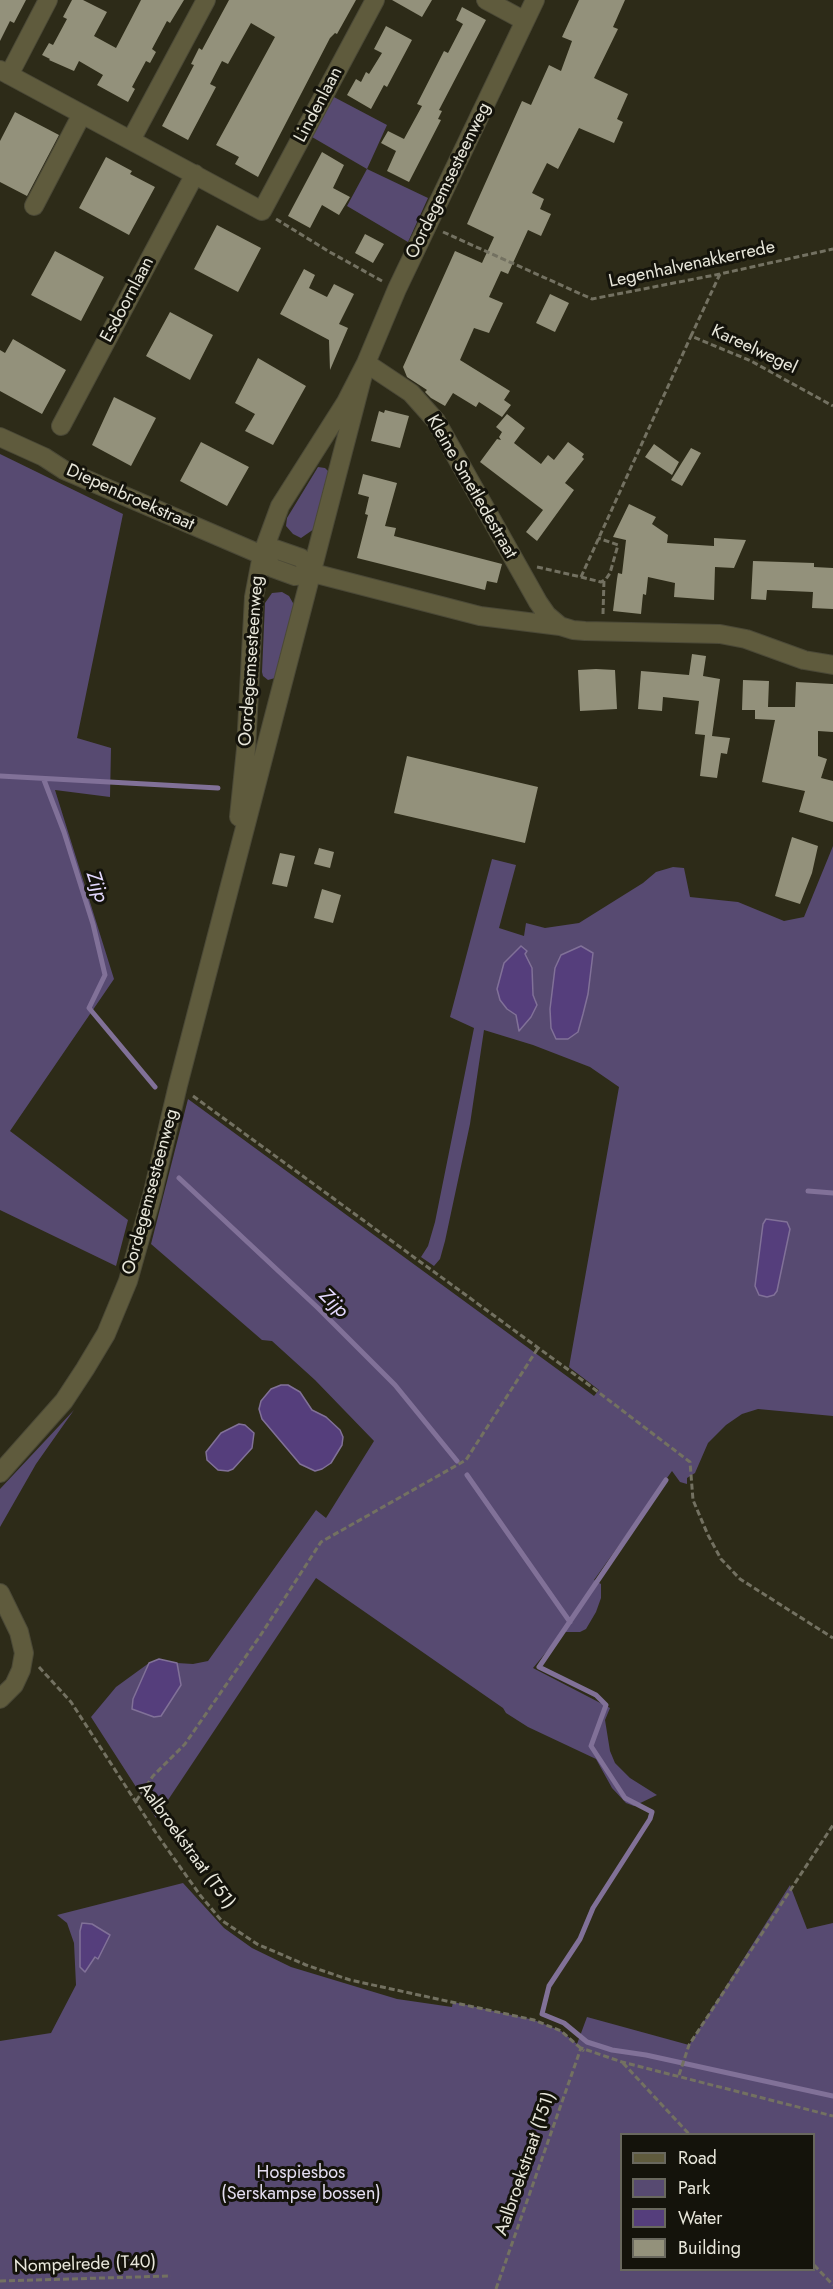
<!DOCTYPE html>
<style>
body{margin:0}
#map{position:relative;width:833px;height:2289px;overflow:hidden;background:#2d2b18;font-family:Jost,sans-serif}
canvas{display:block}
.legend{position:absolute;left:620px;top:2133px;width:195px;height:138px;box-sizing:border-box;background:#14130b;border:2px solid #69685e;margin:0;padding:8px 10px;list-style:none;font-size:18px;color:#e8e7db}
.legend li{display:flex;align-items:center;gap:12px;height:30px}
.legend b{width:30px;border:2px solid #69685e}
</style>
<div id="map">
<canvas width="833" height="2289"></canvas>
<ul class="legend">
<li><b style="height:8px;background:#5f5b3d"></b>Road</li>
<li><b style="height:16px;background:#574a71"></b>Park</li>
<li><b style="height:16px;background:#553e7c"></b>Water</li>
<li><b style="height:16px;background:#93917b"></b>Building</li>
</ul>
</div>
<script>
const g = document.querySelector('canvas').getContext('2d');
g.lineJoin = 'round';
function fill(path, color) { g.fillStyle = color; g.fill(path, 'evenodd'); }
const toPath = rows => new Path2D(rows.map(r => 'M' + r).join(''));
function strokePath(path, color, width, dash) { g.strokeStyle = color; g.lineWidth = width; g.lineCap = dash ? 'butt' : 'round'; g.setLineDash(dash || []); g.stroke(path); }
function write(font, color, halo, rows, align = 'center') {
  g.font = font + ' Jost,sans-serif'; g.lineWidth = 6; g.setLineDash([]); g.textBaseline = 'middle'; g.strokeStyle = halo; g.fillStyle = color; for (const [text, x, y, turn = 0] of rows) {
    g.save(); g.translate(x, y); g.rotate((+turn || 0) * Math.PI / 180); g.textAlign = isNaN(turn) ? turn : align; if (halo) g.strokeText(text, 0, 0); g.fillText(text, 0, 0); g.restore();
  }
}
const green = toPath([
 [332,96,387,125,367,169,428,198,408,242,347,206,367,169,312,137],
 [0,454,123,514,77,738,111,748,110,797,55,790,114,979,10,1131,128,1220,116,1266,0,1210],
 [318,467,325,468,329,472,317,527,301,538,293,534,286,526,287,518],
 [282,592,289,596,293,603,293,609,275,678,268,680,263,676,262,672,265,603,272,593],
 [833,846,833,1416,758,1409,742,1414,726,1425,708,1443,695,1473,687,1478,687,1484,680,1482,672,1471,594,1580,601,1584,601,1598,596,1612,586,1629,580,1632,563,1632,533,1668,610,1708,605,1720,610,1751,615,1763,630,1778,657,1795,634,1806,626,1803,612,1788,596,1759,528,1727,506,1713,503,1708,316,1578,156,1818,91,1717,116,1687,149,1663,133,1699,161,1716,181,1685,177,1663,193,1664,208,1661,316,1510,326,1518,374,1441,315,1380,272,1341,262,1340,151,1244,188,1099,594,1396,599,1390,569,1367,619,1087,590,1067,533,1045,484,1030,470,1124,445,1241,440,1259,434,1266,421,1257,428,1246,435,1222,474,1028,450,1017,492,859,516,865,499,928,524,936,526,923,545,928,579,923,643,883,656,872,673,867,684,868,690,897,738,902,784,921,804,917],
 [525,954,532,968,533,995,536,1001,531,1017,519,1030,516,1015,497,989,504,963],
 [74,1410,36,1464,0,1527,0,1489],
 [183,1883,224,1928,252,1948,291,1967,397,1999,452,2007,453,2002,534,2020,561,2031,577,2044,587,2017,689,2045,790,1885,807,1929,833,1923,833,2289,0,2289,0,2041,51,2033,76,1985,74,1943,67,1923,57,1915],
 [622,2134,814,2134,814,2270,622,2270]
]);
const water = toPath([
 [521,946,527,951,525,954,532,968,533,995,537,1005,531,1017,519,1031,516,1015,507,1009,500,1000,497,989,504,963,521,946],
 [581,946,593,953,588,994,583,1014,578,1032,568,1039,556,1039,551,1028,550,1009,555,968,561,955,581,946],
 [766,1219,787,1222,790,1229,777,1291,774,1295,767,1297,759,1295,755,1286,763,1224,766,1219],
 [281,1385,288,1385,300,1392,312,1410,326,1417,340,1430,343,1437,342,1445,331,1463,322,1469,315,1471,300,1464,262,1419,259,1409,261,1401,271,1389,281,1385],
 [239,1424,245,1425,254,1433,252,1448,233,1469,228,1471,218,1470,207,1460,206,1452,221,1433,239,1424],
 [159,1659,177,1663,181,1685,161,1716,154,1717,132,1709,133,1699,149,1663,159,1659],
 [82,1923,92,1924,110,1935,98,1959,95,1957,85,1972,80,1967,80,1931,82,1923]
]);
const stream = toPath([
 [0,776,218,788],
 [44,780,64,832,93,924,105,975,89,1008,155,1087],
 [179,1178,318,1308,395,1385,457,1461],
 [808,1191,833,1193],
 [467,1475,570,1622],
 [666,1480,539,1667,596,1695,606,1705,591,1746,625,1798,652,1812,650,1819,593,1908,580,1939,549,1986,542,2014,564,2023,587,2042,612,2050,646,2055,833,2096]
]);
const building = toPath([
 [0,0,26,0,14,23,10,21,0,41],
 [72,0,83,0,107,12,94,36,116,48,141,0,184,0,170,23,167,21,152,49,156,52,150,63,146,61,132,87,135,89,128,102,97,85,103,75,79,61,74,71,49,60,50,59,42,55,49,43,53,45,67,19,63,17],
 [229,0,356,0,337,34,335,33,330,38,258,177,235,164,239,157,216,145,275,37,251,23,228,64,222,61,210,84,216,87,188,140,162,126,194,65,191,64,199,48,202,50],
 [392,0,432,0,422,17],
 [579,0,625,0,613,27,618,29,594,78,628,94,617,119,623,122,614,143,579,128,558,169,547,163,532,193,544,199,540,209,551,214,541,236,528,230,508,274,501,271,489,297,503,303,489,333,474,328,460,360,510,391,504,400,511,405,502,417,479,402,476,407,453,393,445,406,431,398,425,392,427,390,407,377,403,367,455,251,482,263,494,237,467,224,522,101,531,105,549,65,561,71,572,41,562,37],
 [462,7,486,20,439,110,442,111,438,119,441,120,409,182,387,171,396,151,381,143,388,131,404,139,422,106,417,104,444,51,448,53,463,24,456,20],
 [386,26,412,40,387,87,384,85,371,109,347,95,356,79,361,82,366,72,369,74,382,53,374,49],
 [15,112,59,135,27,196,0,182,0,141],
 [322,152,344,165,333,188,350,197,339,215,322,205,310,228,288,216],
 [106,157,132,171,130,174,155,187,129,235,79,208],
 [217,225,261,248,238,292,194,269],
 [365,234,384,244,373,263,355,253],
 [55,251,104,277,81,321,31,295],
 [304,269,315,275,309,288,327,297,334,284,354,294,339,324,348,328,330,370,329,340,280,314],
 [550,294,569,303,555,332,536,323],
 [170,312,213,335,190,380,146,356],
 [13,339,66,370,42,414,0,391,0,350,5,353],
 [258,358,306,386,273,445,245,431,255,414,235,403],
 [114,397,156,418,131,466,92,445],
 [385,410,409,416,400,448,371,441,379,411,384,413],
 [507,414,525,428,514,443,541,464,548,455,554,460,568,442,584,454,582,457,584,459,565,483,574,490,537,541,526,532,543,510,480,462,497,439,501,440,499,437,502,432,496,427],
 [201,442,249,467,227,506,180,481],
 [654,444,679,462,672,475,645,457],
 [691,448,701,453,682,486,671,480],
 [363,474,397,483,385,526,396,528,394,536,502,564,497,583,487,581,485,590,357,558,368,515,365,514,369,497,358,494],
 [629,504,656,517,652,524,668,535,667,543,714,546,714,538,746,540,734,568,715,567,714,600,674,597,675,583,648,577,646,595,643,594,641,614,613,611,617,579,618,573,622,574,626,540,613,537],
 [753,561,814,563,814,567,833,568,833,609,812,608,813,592,767,590,766,600,751,599],
 [692,654,706,656,703,676,720,679,712,736,730,738,727,754,721,753,717,778,700,776,705,735,695,734,699,701,663,697,662,711,638,709,641,671,689,675],
 [596,669,615,670,617,709,580,711,578,670],
 [743,680,769,681,768,707,795,707,796,682,833,684,833,732,818,731,818,756,827,759,821,778,833,781,833,822,799,812,805,791,762,782,775,720,755,719,755,710,742,710],
 [407,756,538,787,525,843,394,813],
 [792,837,818,846,812,873,800,904,775,896],
 [319,848,334,852,330,868,314,864],
 [280,853,295,856,287,887,272,884],
 [322,889,341,895,333,923,314,918]
]);
const path = toPath([
 [276,219,328,251,382,281],
 [443,232,592,299,720,274,833,249],
 [720,274,691,336,751,361,833,406],
 [537,567,581,577,691,336],
 [581,577,601,582,606,579,610,573,618,545,598,538],
 [603,614,604,580],
 [193,1096,585,1382,690,1462,693,1500,708,1535,721,1559,740,1579,833,1638],
 [39,1667,71,1702,156,1833,200,1895,221,1920,257,1944,306,1965,350,1980,534,2020,561,2031,584,2051],
 [136,1801,153,1776,185,1744,260,1636,321,1542,466,1460,538,1348],
 [623,2063,689,2134],
 [679,2075,689,2045,833,1825],
 [814,2265,833,2285],
 [0,2281,171,2276],
 [496,2289,581,2048,622,2062,833,2116]
]);
const minor = toPath([
 [486,0,525,21],
 [0,70,262,211,375,0],
 [9,75,48,0],
 [131,140,206,0],
 [34,206,82,114],
 [366,363,411,393,436,421,538,602,547,615,560,626,573,630,585,631,720,634,746,639,804,660,833,665],
 [61,426,195,174],
 [0,437,44,457,64,470,262,555,273,568,295,576,313,573,480,616,560,626],
 [262,555,275,549,301,558,313,573],
 [239,817,246,749,254,597,262,555,280,506,346,402,366,363,397,289,535,0],
 [0,1473,64,1401,85,1369,106,1334,128,1281,152,1196,178,1085,366,363],
 [0,1593,19,1632,24,1653,21,1670,14,1685,0,1699]
]);
const streetNames = [
 ["Lindenlaan",319,105,-62],
 ["Oordegemsesteenweg",449,181,-64],
 ["Legenhalvenakkerrede",692,265,-12],
 ["Esdoornlaan",128,300,-62],
 ["Kareelwegel",754,350,25],
 ["Kleine Smetledestraat",471,487,60],
 ["Diepenbroekstraat",130,498,24],
 ["Oordegemsesteenweg",252,661,-86],
 ["Oordegemsesteenweg",151,1192,-75],
 ["Aalbroekstraat (T51)",186,1846,54],
 ["Aalbroekstraat (T51)",526,2164,-71],
 ["Nompelrede (T40)",85,2265,-2]
];
const parkNames = [
 ["Hospiesbos",301,2174],
 ["(Serskampse bossen)",301,2195]
];
const waterNames = [
 ["Zijp",96,887,72],
 ["Zijp",333,1304,44]
];
fill(green, '#574a71');
fill(water, '#553e7c');
strokePath(water, '#817198', 1.5);
strokePath(stream, '#817198', 5);
fill(building, '#93917b');
strokePath(minor, '#4b4937', 20);
strokePath(path, '#737161', 3, [6, 3]);
strokePath(minor, '#5f5b3d', 18);
write('18px', '#e8e7db', '#14130b', streetNames);
write('18px', '#e4def1', '#14130b', parkNames);
write('italic 20px', '#e3d8fe', '#14130b', waterNames);
</script>
